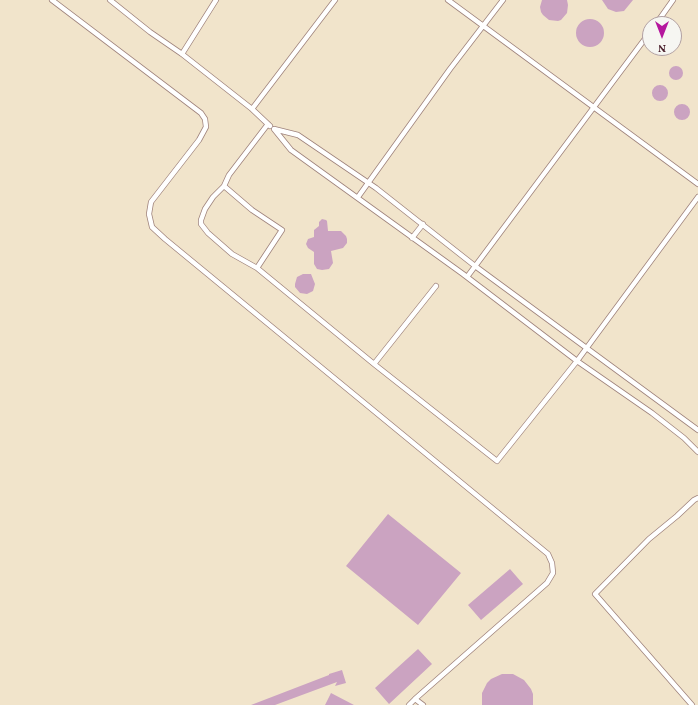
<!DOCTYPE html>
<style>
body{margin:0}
#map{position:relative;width:698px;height:705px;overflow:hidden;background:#f1e4cb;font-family:Vollkorn,serif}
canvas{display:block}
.north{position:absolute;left:642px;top:16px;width:40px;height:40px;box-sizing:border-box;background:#f6f6f2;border:1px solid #b1a0a2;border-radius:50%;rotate:180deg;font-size:11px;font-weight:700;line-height:16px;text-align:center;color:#4a1f2b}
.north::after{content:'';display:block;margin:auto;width:14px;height:18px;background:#b5179e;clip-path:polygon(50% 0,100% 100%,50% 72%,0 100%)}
</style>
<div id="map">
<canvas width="698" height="705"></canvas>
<div class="north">N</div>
</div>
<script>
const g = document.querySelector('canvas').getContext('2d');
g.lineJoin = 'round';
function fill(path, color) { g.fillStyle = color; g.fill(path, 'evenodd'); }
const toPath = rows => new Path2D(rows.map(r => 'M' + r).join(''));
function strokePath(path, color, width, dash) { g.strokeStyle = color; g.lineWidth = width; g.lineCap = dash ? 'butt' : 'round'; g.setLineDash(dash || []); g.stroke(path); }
const building = toPath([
 [542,0,567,0,568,5,567,13,561,20,558,21,549,20,543,15,541,12,540,7],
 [602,0,633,0,624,11,616,12,608,9],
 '576 33a14 14 0 1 1 28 0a14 14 0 1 1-28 0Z',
 '669 73a7 7 0 1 1 14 0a7 7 0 1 1-14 0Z',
 '652 93a8 8 0 1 1 16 0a8 8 0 1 1-16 0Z',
 '674 112a8 8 0 1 1 16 0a8 8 0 1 1-16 0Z',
 [322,219,326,220,327,221,328,231,341,231,346,236,347,239,347,243,343,248,331,251,333,263,329,269,322,270,317,269,314,264,314,252,308,248,306,244,308,239,314,237,314,230,319,226,319,222],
 [303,274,311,274,315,284,313,291,307,294,300,293,295,287,295,284,297,277],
 [388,514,461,573,418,625,346,566],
 [510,569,523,584,481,620,468,605],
 [418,649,432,664,389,704,375,688],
 [342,670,346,683,335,686,337,682,275,705,251,705,329,675,329,674],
 [502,674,513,674,524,680,531,689,533,694,533,705,482,705,482,693,487,683,491,679],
 [331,693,354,705,325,705]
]);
const lane = toPath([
 [52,0,201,113,205,119,206,127,199,140,151,202,149,214,152,227,165,239,548,554,552,563,553,573,547,583,415,699],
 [110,0,150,32,182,54,252,109,270,126],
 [448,0,698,184],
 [656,24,673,0],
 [182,54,216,0],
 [252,109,335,0],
 [268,124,229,175,224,186,213,197,205,209,201,220,201,224,208,233,232,254,257,268,374,364,497,461,577,361,698,197],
 [224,186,252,210,282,230,257,268],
 [358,197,450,69,503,0],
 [412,238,423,224],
 [467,277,650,32],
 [374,364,436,286],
 [698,430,475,266,376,188,298,135,274,129,291,150,463,274,577,361,652,413,684,438,698,452],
 [409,705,415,699,423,705],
 [692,705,595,594,649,539,677,516,694,500,698,498]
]);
fill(building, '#cba3c1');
strokePath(lane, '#9e827b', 6);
strokePath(lane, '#fff', 4.5);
</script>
